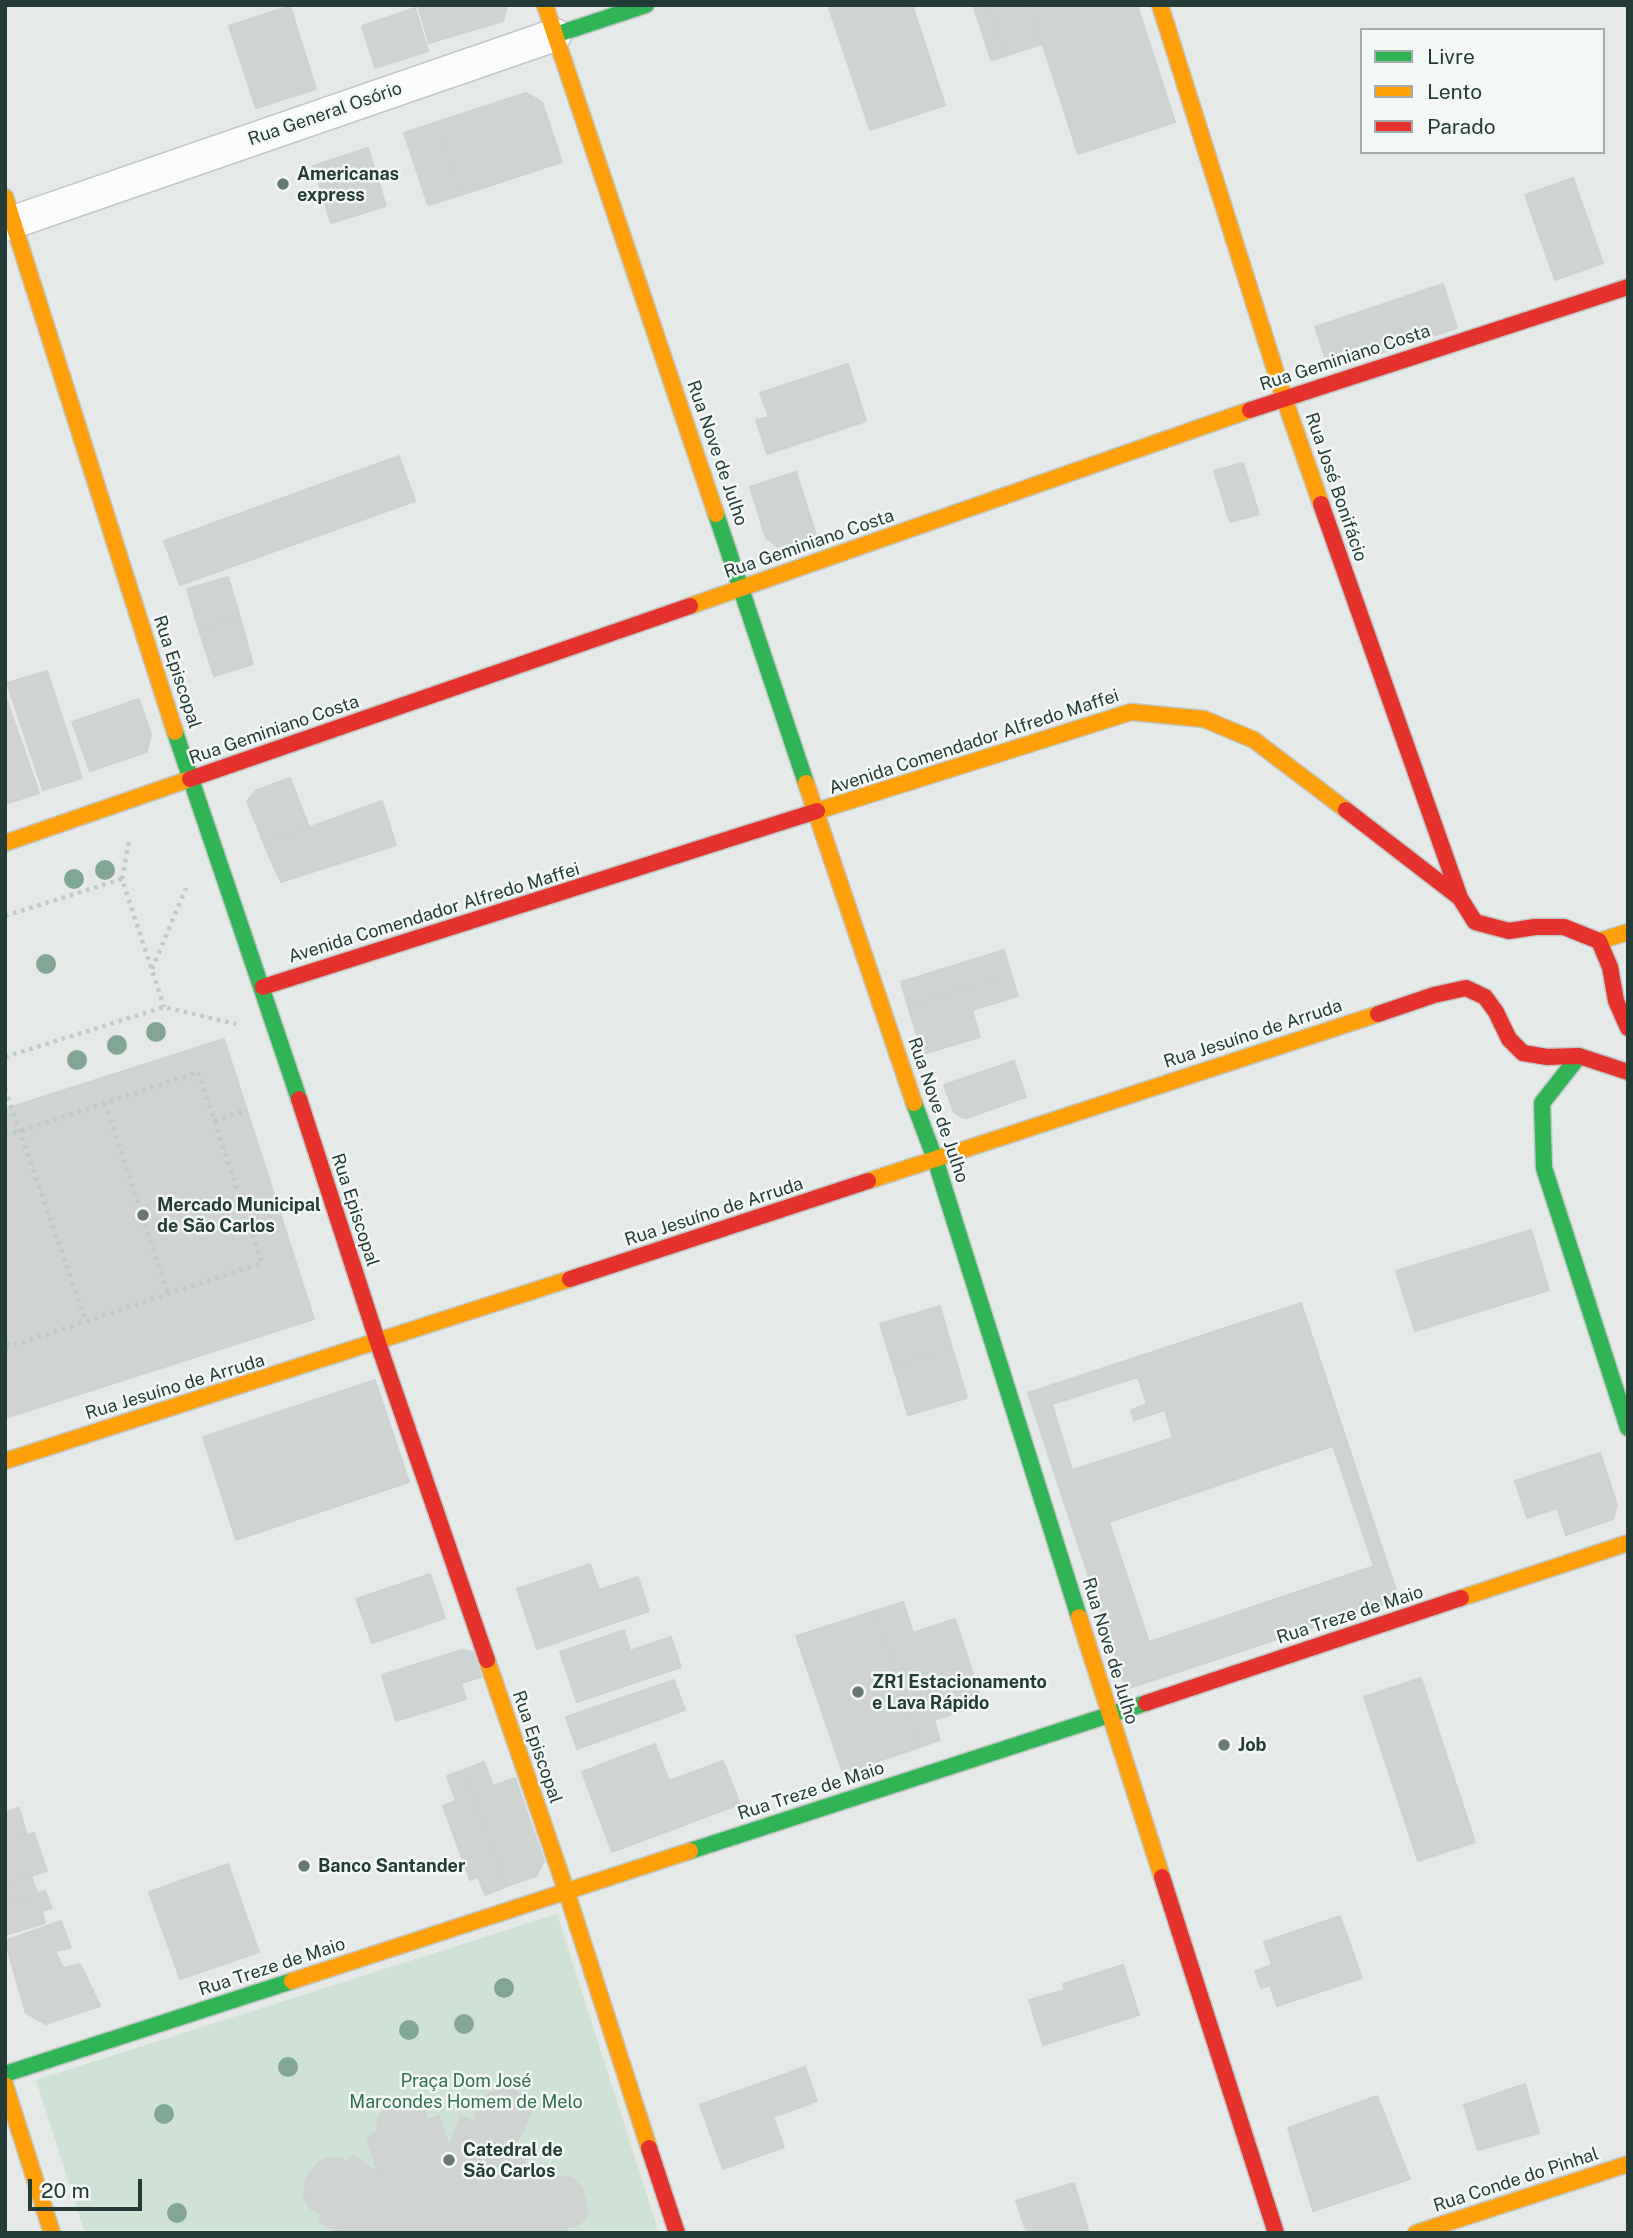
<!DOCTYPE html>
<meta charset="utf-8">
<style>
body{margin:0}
#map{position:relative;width:1633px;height:2238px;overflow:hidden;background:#e5eae8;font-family:"Public Sans",sans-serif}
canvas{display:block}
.frame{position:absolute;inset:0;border:7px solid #243c37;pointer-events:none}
.legend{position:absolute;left:1360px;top:28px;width:245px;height:126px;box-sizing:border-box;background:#f3f8f6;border:2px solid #a0adaa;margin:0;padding:9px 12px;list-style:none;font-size:21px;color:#243c37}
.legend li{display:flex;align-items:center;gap:14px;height:35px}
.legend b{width:35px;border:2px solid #a0adaa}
.scale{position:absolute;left:28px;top:2179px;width:114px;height:32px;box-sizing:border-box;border:4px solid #243c37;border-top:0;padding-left:9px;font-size:21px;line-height:24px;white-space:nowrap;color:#243c37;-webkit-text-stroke:5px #f3f8f6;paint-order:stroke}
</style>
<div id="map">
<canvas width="1633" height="2238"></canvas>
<div class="frame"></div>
<ul class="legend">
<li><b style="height:9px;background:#30b455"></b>Livre</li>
<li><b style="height:9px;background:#ff9f0a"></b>Lento</li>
<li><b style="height:9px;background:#e5322d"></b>Parado</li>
</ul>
<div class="scale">20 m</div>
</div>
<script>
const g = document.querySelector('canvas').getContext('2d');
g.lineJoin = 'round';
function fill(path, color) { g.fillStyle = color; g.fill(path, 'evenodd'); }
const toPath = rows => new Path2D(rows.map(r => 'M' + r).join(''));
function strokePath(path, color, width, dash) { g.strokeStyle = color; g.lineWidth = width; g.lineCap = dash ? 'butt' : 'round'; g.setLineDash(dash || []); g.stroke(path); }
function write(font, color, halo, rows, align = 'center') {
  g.font = font + ' "Public Sans",sans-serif'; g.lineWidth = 5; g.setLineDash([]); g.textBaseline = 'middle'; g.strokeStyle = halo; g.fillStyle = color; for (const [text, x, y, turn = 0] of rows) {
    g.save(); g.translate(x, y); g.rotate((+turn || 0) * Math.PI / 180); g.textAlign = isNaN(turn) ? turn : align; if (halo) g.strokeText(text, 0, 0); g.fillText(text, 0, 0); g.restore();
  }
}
const green = toPath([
 [557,1914,659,2233,85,2233,36,2080]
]);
const building = toPath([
 [418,5,507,5,507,6,503,21,429,43,418,5],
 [828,5,912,5,945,105,870,130,828,5],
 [973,5,989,5,1005,56,991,60,973,5],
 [989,5,1030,5,1042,44,1005,56,989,5],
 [1030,5,1137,5,1175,122,1078,154,1030,5],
 [290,6,316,89,256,108,229,26,290,6],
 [415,8,428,51,375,68,362,26,415,8],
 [526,93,542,102,562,162,461,195,437,122,526,93],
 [437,122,461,195,428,205,404,133,437,122],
 [368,148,386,206,331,223,313,166,368,148],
 [1573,178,1603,263,1555,280,1525,195,1573,178],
 [1443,284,1457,328,1339,367,1326,359,1315,327,1443,284],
 [848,364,866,421,767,454,756,420,769,417,760,393,848,364],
 [399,456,415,501,180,585,164,541,399,456],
 [1243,463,1259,514,1230,522,1214,471,1243,463],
 [796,472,816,535,778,547,766,538,750,487,796,472],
 [228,577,240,617,199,630,187,589,228,577],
 [240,617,253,664,214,676,199,630,240,617],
 [47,671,82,778,43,790,7,683,47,671],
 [5,695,39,793,5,804,5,695],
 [139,699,151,734,147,752,90,771,72,722,139,699],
 [290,778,309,827,264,844,247,801,257,790,290,778],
 [382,801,396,845,281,882,264,844,382,801],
 [1004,950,1011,974,908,1006,901,982,1004,950],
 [1011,974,1018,996,972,1010,980,1037,923,1054,908,1006,1011,974],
 [224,1039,314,1319,5,1418,5,1109,224,1039],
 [1014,1061,1026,1097,967,1118,961,1117,954,1112,944,1085,1014,1061],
 [1531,1230,1549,1290,1415,1331,1396,1271,1531,1230],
 [1301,1303,1399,1599,1126,1689,1028,1393,1301,1303],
 [940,1306,952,1348,893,1366,880,1324,940,1306],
 [952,1348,967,1398,908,1415,893,1366,952,1348],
 [1138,1377,1147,1404,1131,1410,1134,1420,1165,1410,1173,1438,1072,1470,1052,1404,1138,1377],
 [375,1380,409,1482,236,1540,203,1437,375,1380],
 [1333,1446,1374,1566,1149,1642,1109,1522,1333,1446],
 [1600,1453,1617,1505,1613,1519,1566,1535,1557,1508,1527,1518,1515,1481,1600,1453],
 [590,1564,599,1590,638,1577,649,1611,537,1649,517,1589,590,1564],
 [430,1574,445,1618,372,1643,356,1599,430,1574],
 [903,1602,913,1633,955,1619,983,1704,934,1720,940,1740,920,1747,875,1611,903,1602],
 [875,1611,920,1747,843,1773,796,1636,875,1611],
 [624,1630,630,1651,671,1637,681,1667,577,1702,560,1652,624,1630],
 [462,1650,473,1652,481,1677,461,1683,466,1699,396,1721,382,1675,462,1650],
 [1421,1678,1475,1842,1418,1861,1364,1697,1421,1678],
 [674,1680,685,1710,577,1749,566,1717,674,1680],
 [655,1744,669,1781,723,1761,740,1804,612,1852,582,1772,655,1744],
 [484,1762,493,1786,515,1778,544,1861,536,1876,507,1886,464,1770,484,1762],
 [464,1770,507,1886,485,1895,478,1877,470,1880,443,1806,456,1801,447,1776,464,1770],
 [19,1808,27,1835,5,1842,5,1812,19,1808],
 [34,1833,47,1871,5,1884,5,1842,34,1833],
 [228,1864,259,1952,180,1979,149,1892,228,1864],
 [31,1876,38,1894,5,1905,5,1884,31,1876],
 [45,1891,52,1908,42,1911,45,1923,5,1935,5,1905,45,1891],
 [1340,1916,1362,1978,1277,2006,1270,1985,1261,1988,1255,1971,1272,1965,1264,1942,1340,1916],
 [61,1921,71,1948,55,1951,63,1968,80,1964,100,2006,46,2024,26,2013,5,1941,61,1921],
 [1123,1965,1139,2015,1043,2045,1029,2000,1065,1990,1063,1984,1123,1965],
 [805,2067,817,2101,773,2117,784,2147,723,2169,700,2105,805,2067],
 [1525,2084,1539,2133,1478,2150,1464,2105,1525,2084],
 [504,2090,516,2091,526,2099,531,2111,523,2131,514,2144,530,2152,516,2176,545,2167,549,2179,561,2176,573,2179,582,2189,588,2211,585,2219,576,2226,566,2228,567,2233,340,2233,319,2222,323,2214,311,2209,304,2198,306,2180,311,2171,324,2159,340,2158,347,2162,353,2156,378,2173,367,2138,377,2131,378,2120,383,2110,399,2100,408,2101,424,2110,427,2120,439,2116,449,2147,461,2116,474,2122,479,2103,490,2093,504,2090],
 [1377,2096,1410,2179,1313,2211,1288,2128,1377,2096],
 [1074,2183,1089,2233,1027,2233,1016,2201,1074,2183]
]);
const path = toPath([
 [122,879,129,841],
 [5,916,122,879,164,1007],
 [152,969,186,888],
 [5,1057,164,1007,236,1024],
 [5,1089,86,1321],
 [105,1103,168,1294],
 [214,1121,247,1110],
 [5,1136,198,1072,262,1263,5,1348],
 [5,1334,9,1347]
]);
const street = toPath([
 [5,225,555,35]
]);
const fast = toPath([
 [555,35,646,5],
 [716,514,806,783],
 [175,732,299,1099],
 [1579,1056,1542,1103,1544,1168,1628,1428],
 [914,1103,935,1159,1079,1617],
 [690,1851,1146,1703],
 [5,2074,292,1981]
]);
const slow = toPath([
 [545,5,716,514],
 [1160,5,1284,398,1321,504],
 [5,197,175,732],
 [690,606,1250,410],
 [806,783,914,1103],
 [817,811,1131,712,1204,719,1254,740,1346,810],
 [5,843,190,779],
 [1599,941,1628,932],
 [868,1181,1378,1014],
 [5,1461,570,1279],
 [1461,1598,1628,1543],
 [1079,1617,1162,1877],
 [487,1660,566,1890,649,2148],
 [292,1981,690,1851],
 [5,2085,52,2233],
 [1416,2233,1628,2164]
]);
const jam = toPath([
 [1250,410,1628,287],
 [1321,504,1460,898],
 [190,779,690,606],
 [1346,810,1460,898,1475,922,1509,931,1535,927,1564,927,1599,941,1610,967,1616,1001,1628,1028],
 [263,987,817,811],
 [1378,1014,1434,995,1466,988,1485,997,1496,1012,1509,1039,1523,1053,1547,1057,1579,1056,1628,1072],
 [299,1099,378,1343,487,1660],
 [570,1279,868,1181],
 [1146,1703,1461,1598],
 [1162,1877,1276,2233],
 [649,2148,677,2233]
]);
const trees = [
 [105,870],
 [74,879],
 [46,964],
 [156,1032],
 [117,1045],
 [77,1060],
 [504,1988],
 [464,2024],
 [409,2030],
 [288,2067],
 [164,2114],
 [177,2213]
];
const markers = [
 [283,184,7,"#687975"],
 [143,1215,7,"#687975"],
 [858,1692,7,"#687975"],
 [1224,1745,7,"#687975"],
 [304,1866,7,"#687975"],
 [449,2160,7,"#687975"]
];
const streetNames = [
 ["Rua General Osório",325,114,-19],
 ["Rua Geminiano Costa",1345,358,-18],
 ["Rua Nove de Julho",717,453,71],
 ["Rua José Bonifácio",1336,487,71],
 ["Rua Geminiano Costa",809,544,-19],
 ["Rua Episcopal",177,672,72],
 ["Rua Geminiano Costa",274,730,-19],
 ["Avenida Comendador Alfredo Maffei",974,742,-18],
 ["Avenida Comendador Alfredo Maffei",434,913,-17],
 ["Rua Jesuíno de Arruda",1253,1034,-18],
 ["Rua Nove de Julho",938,1110,71],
 ["Rua Episcopal",355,1210,72],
 ["Rua Jesuíno de Arruda",714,1212,-18],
 ["Rua Jesuíno de Arruda",175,1387,-17],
 ["Rua Treze de Maio",1350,1615,-18],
 ["Rua Nove de Julho",1110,1651,73],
 ["Rua Episcopal",537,1747,71],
 ["Rua Treze de Maio",811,1791,-18],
 ["Rua Treze de Maio",272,1967,-18],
 ["Rua Conde do Pinhal",1516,2180,-18]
];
const poiNames = [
 ["Americanas",297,174],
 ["express",297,195],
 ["Mercado Municipal",157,1205],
 ["de São Carlos",157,1226],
 ["ZR1 Estacionamento",872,1682],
 ["e Lava Rápido",872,1703],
 ["Job",1238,1745],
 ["Banco Santander",318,1866],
 ["Catedral de",463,2150],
 ["São Carlos",463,2171]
];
const parkNames = [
 ["Praça Dom José",466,2081],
 ["Marcondes Homem de Melo",466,2102]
];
fill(green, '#cfe2d6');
fill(building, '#cfd3d2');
strokePath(building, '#ced3d1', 2);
strokePath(street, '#c2c7c5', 35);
strokePath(fast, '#c1c7c5', 19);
strokePath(slow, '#c1c7c5', 19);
strokePath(jam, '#c1c7c5', 19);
strokePath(path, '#c1cac7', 4.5, [3.5, 5]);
strokePath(street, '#fbfcfc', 32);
strokePath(fast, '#30b455', 16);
strokePath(slow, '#ff9f0a', 16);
strokePath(jam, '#e5322d', 16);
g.fillStyle = '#81a794';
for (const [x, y] of trees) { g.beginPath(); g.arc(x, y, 10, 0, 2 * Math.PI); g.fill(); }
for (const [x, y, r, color] of markers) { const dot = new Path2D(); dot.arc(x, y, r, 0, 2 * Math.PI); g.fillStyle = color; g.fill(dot); strokePath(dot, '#f3f8f6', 2.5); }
write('18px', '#243c37', '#f3f8f6', streetNames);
write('bold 18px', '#243c37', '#f3f8f6', poiNames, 'left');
write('18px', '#30704f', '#f3f8f6', parkNames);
</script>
